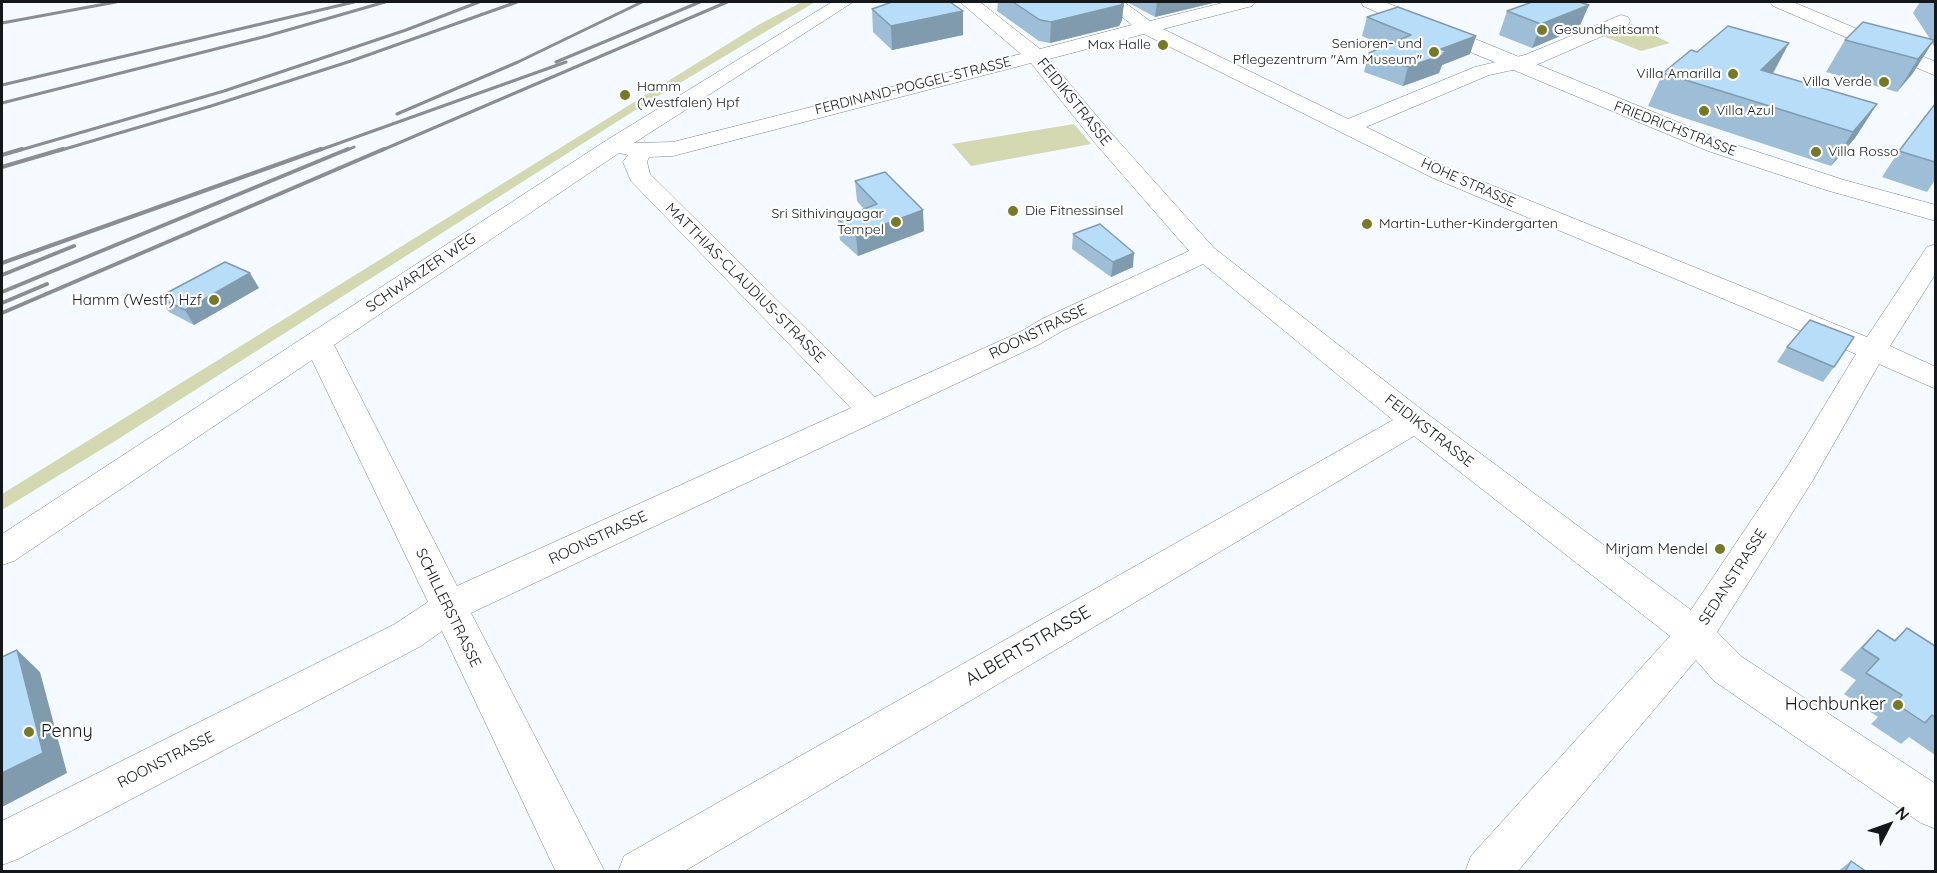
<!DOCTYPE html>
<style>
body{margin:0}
#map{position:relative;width:1937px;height:873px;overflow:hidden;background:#f4faff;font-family:Quicksand,sans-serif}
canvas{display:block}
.frame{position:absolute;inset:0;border:3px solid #14181a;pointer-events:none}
.north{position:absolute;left:1859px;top:795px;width:60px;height:60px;-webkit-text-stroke:4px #fff;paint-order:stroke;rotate:49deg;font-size:16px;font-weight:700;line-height:24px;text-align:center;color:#14181a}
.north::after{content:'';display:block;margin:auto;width:21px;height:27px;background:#14181a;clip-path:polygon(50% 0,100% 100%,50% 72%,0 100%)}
</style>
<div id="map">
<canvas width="1937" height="873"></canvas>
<div class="frame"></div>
<div class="north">N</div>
</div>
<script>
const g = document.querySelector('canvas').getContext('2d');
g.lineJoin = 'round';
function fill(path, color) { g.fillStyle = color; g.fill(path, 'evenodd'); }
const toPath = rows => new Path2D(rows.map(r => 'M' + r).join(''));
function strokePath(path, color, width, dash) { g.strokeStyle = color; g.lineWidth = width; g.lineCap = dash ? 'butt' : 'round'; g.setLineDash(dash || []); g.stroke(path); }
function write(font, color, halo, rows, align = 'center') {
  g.font = font + ' Quicksand,sans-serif'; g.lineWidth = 4.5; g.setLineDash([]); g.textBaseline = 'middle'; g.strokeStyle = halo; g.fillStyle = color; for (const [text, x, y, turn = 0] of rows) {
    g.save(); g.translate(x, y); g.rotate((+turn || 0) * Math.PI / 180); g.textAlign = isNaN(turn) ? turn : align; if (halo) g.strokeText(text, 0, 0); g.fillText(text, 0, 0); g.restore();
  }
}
const green = toPath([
 [802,2,815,2,648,102,115,441,2,510,2,494,760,24],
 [1631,24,1670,43,1641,51,1603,36],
 [1074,124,1091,144,971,166,952,144]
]);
const minor = toPath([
 [832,2,853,2,634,143,673,142,1021,54,960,2,980,2,1040,49,1132,25,1104,2,1124,2,1150,21,1226,2,1255,2,1252,6,1163,29,1348,119,1475,67,1525,55,1621,15,1628,17,1630,21,1628,25,1536,65,1489,75,1366,127,1449,168,1867,337,1927,247,1936,244,1936,273,1890,346,1936,367,1936,389,1879,364,1813,480,1717,632,1742,657,1936,784,1936,829,1921,823,1714,681,1696,660,1517,872,1465,872,1471,856,1670,636,1414,436,683,872,618,872,624,856,1393,420,1203,264,1062,331,1040,344,471,613,605,872,556,872,442,631,421,646,18,859,2,865,2,821,395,624,428,602,312,360,14,561,2,565,2,534,607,140,832,2],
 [1144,34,1433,178,1856,354,1789,464,1691,610,1426,413,1214,248,1111,133,1049,59,1144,34],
 [1031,63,1095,143,1189,251,1042,319,1020,332,875,397,650,174,647,162,649,157,673,156,1031,63],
 [619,153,628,155,623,162,631,181,851,408,457,586,334,345,619,153],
 [1770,2,1793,2,1936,62,1936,76,1773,6,1770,2]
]);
const tertiary = toPath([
 [1361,2,1385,2,1724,141,1844,180,1936,205,1936,221,1826,190,1708,151,1415,29,1363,6,1361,2]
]);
const railFar1 = toPath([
 [2,23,116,2],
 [556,62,700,2],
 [2,85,354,2],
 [2,103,267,36,385,2],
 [397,114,518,62,642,2],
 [17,151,224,91,406,30,479,2],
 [58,151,211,106,351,61,517,2],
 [317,151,566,62],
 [345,151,354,147],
 [380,151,727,2]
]);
const rail = toPath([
 [2,155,22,149],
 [2,167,63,149],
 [2,263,321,149],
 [2,275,74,246],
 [2,292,348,149],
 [2,303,47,284],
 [2,313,384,149]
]);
const wall = toPath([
 [998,2,1124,2,1122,20,1119,26,1050,43,1039,41,997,11],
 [1127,2,1217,2,1155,17],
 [1920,2,1935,2,1935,48,1932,43,1913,73,1897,92,1826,72,1845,40,1930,39,1913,13],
 [872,9,963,35,892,50,873,32],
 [1507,11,1579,28,1532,48,1499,35],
 [1367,17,1476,36,1470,54,1442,65,1439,73,1403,86,1364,72,1369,53,1386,46,1362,36],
 [1789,43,1773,74,1877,104,1855,138,1831,166,1648,106,1663,73,1697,52],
 [1935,104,1935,180,1927,192,1882,177,1899,151],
 [855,181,924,231,858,256,840,240,838,219,864,209,857,201],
 [1073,234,1133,267,1111,277,1072,249],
 [259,288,194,325,169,312,159,297],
 [1787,347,1834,367,1823,382,1777,362],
 [1907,628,1935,646,1935,755,1909,737,1901,744,1871,724,1878,717,1844,694,1856,680,1840,670,1856,652,1878,630,1894,640],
 [1851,861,1867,872,1837,872]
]);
const shadedWall = toPath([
 [1124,2,1122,20,1119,26,1050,43,1051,22],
 [1157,2,1217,2,1155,17],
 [1589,5,1579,28,1532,48,1541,24],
 [963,11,963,35,892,50,891,26],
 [1476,36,1470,54,1442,65,1439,73,1403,86,1408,67,1441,49],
 [1934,40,1913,73,1897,92,1918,59],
 [1789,43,1771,76,1761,70],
 [1877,104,1855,138,1831,166,1853,132],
 [923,210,924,231,858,256,856,235],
 [1134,253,1133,267,1111,277,1113,262],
 [250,273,259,288,194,325,185,310],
 [17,650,40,672,67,773,2,807,2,773]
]);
const building = toPath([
 [892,2,950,2,963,11,891,26,872,9,892,2],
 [1013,2,1123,2,1121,5,1051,22,1040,20,1013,2],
 [1532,2,1579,2,1589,5,1541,24,1507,11,1532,2],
 [1398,7,1476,36,1441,49,1447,52,1443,53,1445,54,1408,67,1369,53,1411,35,1367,17,1398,7],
 [1863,22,1934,40,1918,59,1845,40,1863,22],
 [1728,26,1789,43,1761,70,1877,104,1853,132,1663,73,1691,50,1697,52,1728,26],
 [1935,104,1935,162,1899,151,1935,104],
 [885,172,923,210,856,235,838,219,877,204,855,181,885,172],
 [1100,224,1134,253,1113,262,1073,234,1100,224],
 [225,262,250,273,185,310,159,297,225,262],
 [1810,320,1854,337,1834,367,1787,347,1810,320],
 [1907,628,1935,646,1935,717,1932,715,1925,723,1895,703,1902,695,1866,673,1879,659,1862,648,1878,630,1895,641,1907,628],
 [17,650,43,753,2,773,2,657,17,650],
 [1851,861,1867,872,1845,872,1851,861]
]);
const markers = [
 [1542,30,6,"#757b25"],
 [1163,45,6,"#757b25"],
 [1434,52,6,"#757b25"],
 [1733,74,6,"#757b25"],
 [1884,82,6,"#757b25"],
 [625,95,6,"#757b25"],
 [1704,111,6,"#757b25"],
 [1816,152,6,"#757b25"],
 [1013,211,6,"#757b25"],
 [896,222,6,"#757b25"],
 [1367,224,6,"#757b25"],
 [214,300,6,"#757b25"],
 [1720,549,6,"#757b25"],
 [1898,705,6,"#757b25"],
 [29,732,6,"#757b25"]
];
const farPoinames = [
 ["Gesundheitsamt",1554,30],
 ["Senioren- und",1422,44,"right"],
 ["Pflegezentrum \"Am Museum\"",1422,60,"right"],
 ["Max Halle",1151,45,"right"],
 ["Villa Amarilla",1721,74,"right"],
 ["Villa Verde",1872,82,"right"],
 ["Hamm",637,87],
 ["(Westfalen) Hpf",637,103],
 ["Villa Azul",1716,111],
 ["Villa Rosso",1828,152],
 ["Die Fitnessinsel",1025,211],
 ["Sri Sithivinayagar",884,214,"right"],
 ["Tempel",884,230,"right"],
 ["Martin-Luther-Kindergarten",1379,224]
];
const farStreetnames = [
 ["FERDINAND-POGGEL-STRASSE",913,86,-14],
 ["FRIEDRICHSTRASSE",1675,129,21],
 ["HOHE STRASSE",1468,183,24]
];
const streetNames = [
 ["FEIDIKSTRASSE",1074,102,51],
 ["SCHWARZER WEG",421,273,-34],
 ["MATTHIAS-CLAUDIUS-STRASSE",745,283,45],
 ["ROONSTRASSE",1038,332,-26],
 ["FEIDIKSTRASSE",1429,431,38],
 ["ROONSTRASSE",598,538,-25],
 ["SEDANSTRASSE",1733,577,-57],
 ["SCHILLERSTRASSE",448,608,64],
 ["ROONSTRASSE",166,760,-27]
];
const poiNames = [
 ["Hamm (Westf) Hzf",202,300],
 ["Mirjam Mendel",1708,549]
];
const nearStreetnames = [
 ["ALBERTSTRASSE",1028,646,-30]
];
const nearPoinames = [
 ["Hochbunker",1886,705],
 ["Penny",41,732,"left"]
];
fill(green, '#d3d8b0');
strokePath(minor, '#7c858b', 1);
strokePath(tertiary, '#7c858b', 1);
fill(minor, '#fff');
fill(tertiary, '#fff');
strokePath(railFar1, '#898e91', 3);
strokePath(rail, '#898e91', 4);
fill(wall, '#9dbed6');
fill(shadedWall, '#809bae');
fill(building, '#b7ddf9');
strokePath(building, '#809bae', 1.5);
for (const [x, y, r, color] of markers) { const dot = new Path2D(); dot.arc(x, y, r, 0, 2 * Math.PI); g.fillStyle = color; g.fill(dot); strokePath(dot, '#fff', 2); }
write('14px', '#14181a', '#fff', farPoinames, 'left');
write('14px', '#14181a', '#fff', farStreetnames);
write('15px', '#14181a', '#fff', streetNames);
write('15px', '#14181a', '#fff', poiNames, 'right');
write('18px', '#14181a', '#fff', nearStreetnames);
write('18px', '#14181a', '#fff', nearPoinames, 'right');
</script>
